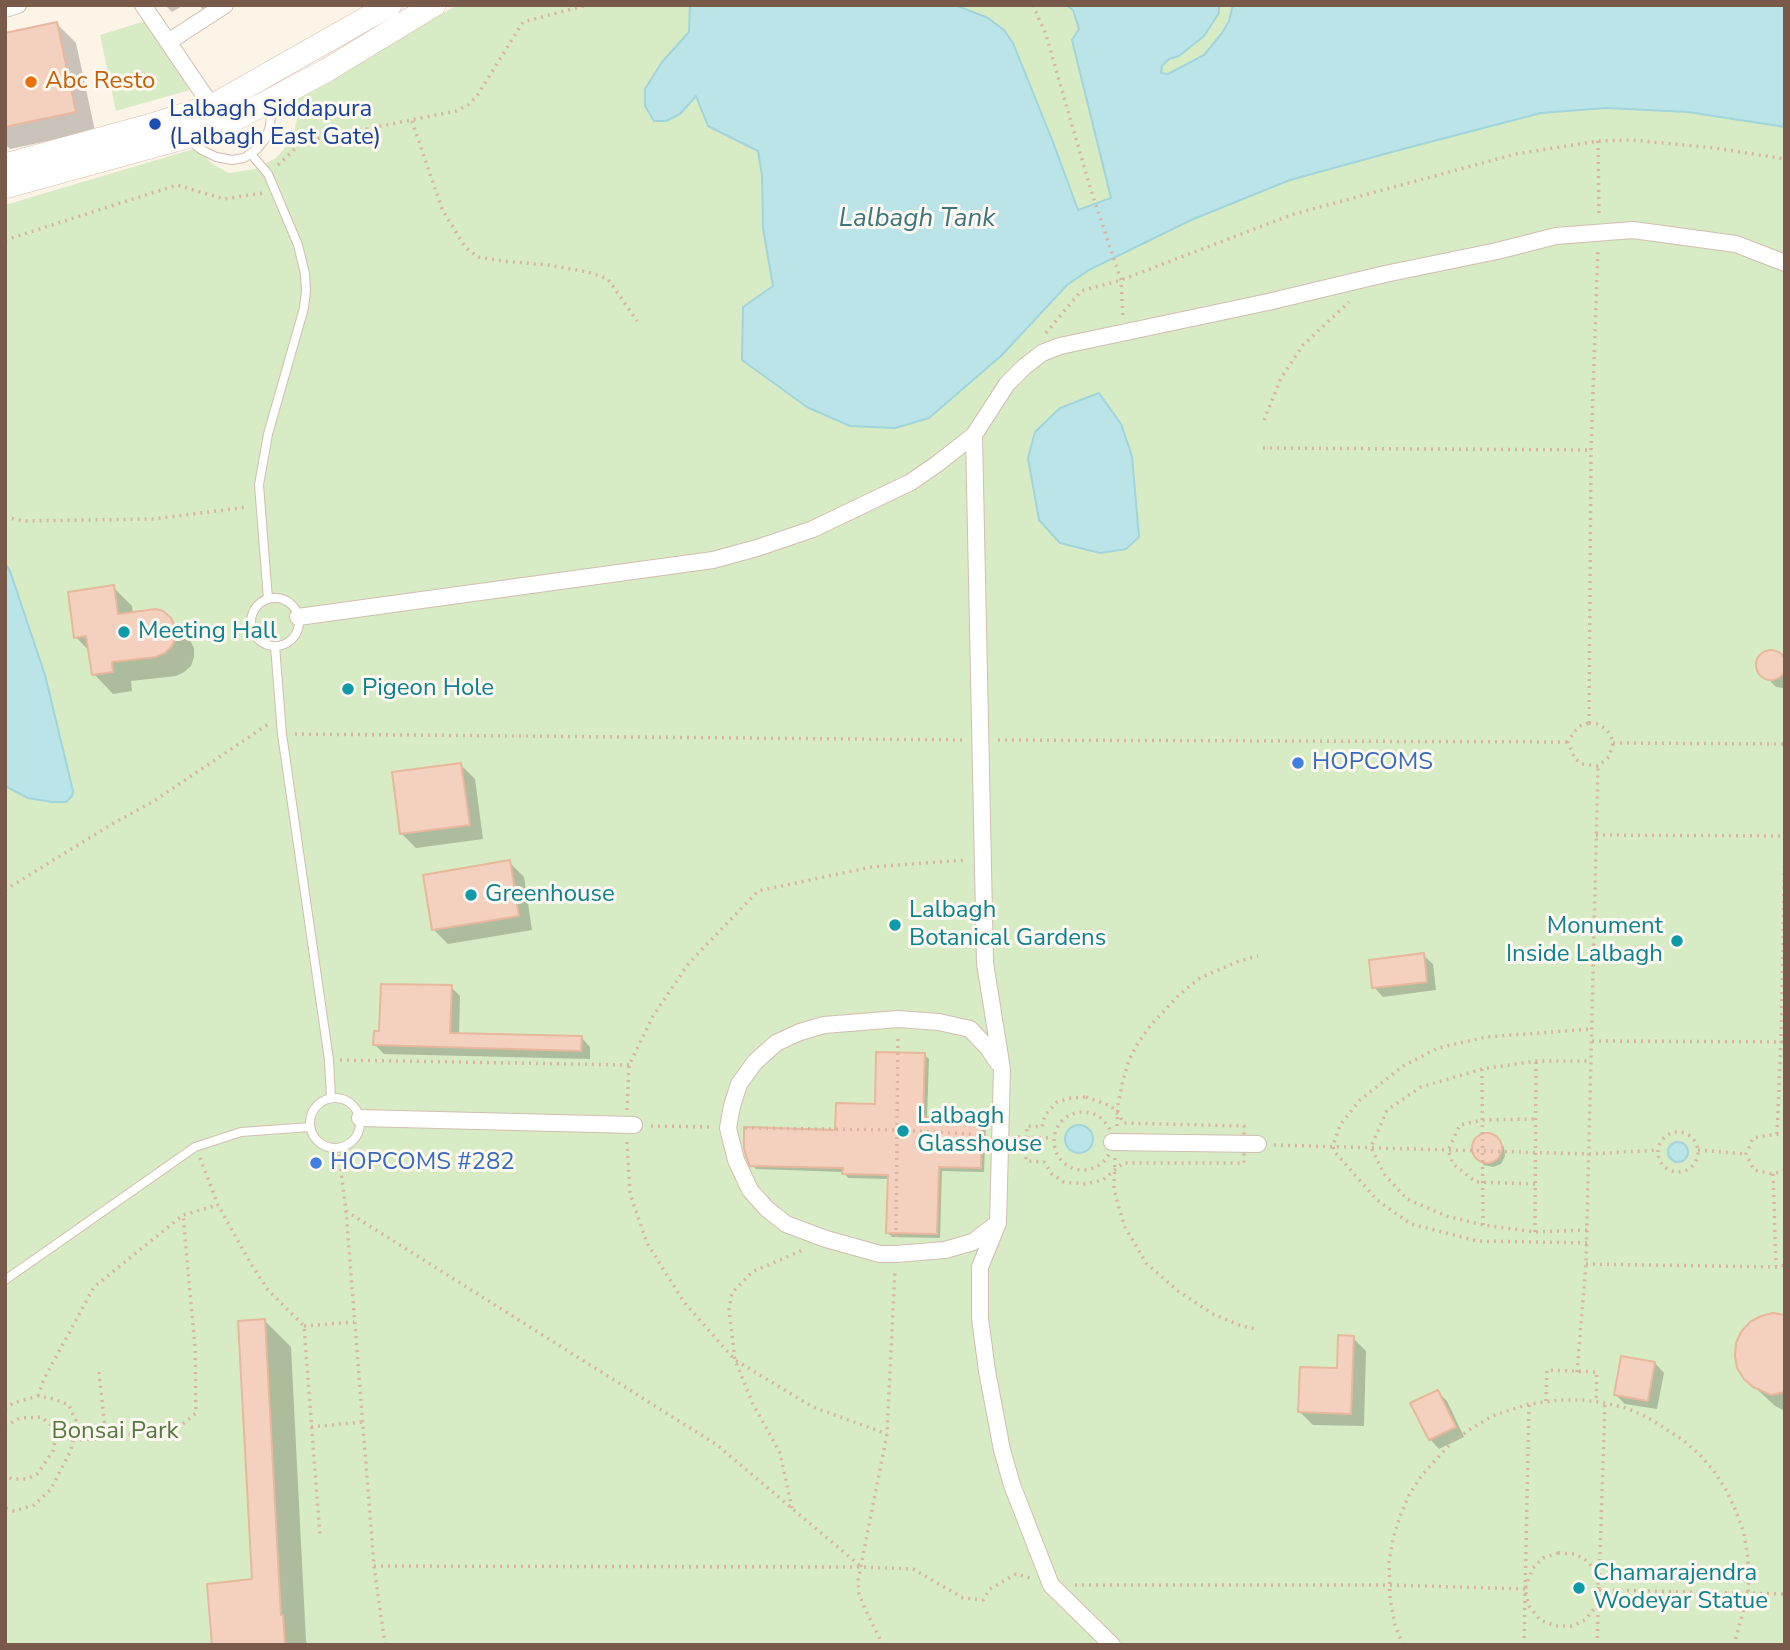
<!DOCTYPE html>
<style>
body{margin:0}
#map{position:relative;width:1790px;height:1650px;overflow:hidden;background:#fdf4e8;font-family:"Nunito Sans",sans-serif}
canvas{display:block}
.frame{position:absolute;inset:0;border:7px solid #79594a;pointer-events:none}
</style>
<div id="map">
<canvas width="1790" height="1650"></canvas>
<div class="frame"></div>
</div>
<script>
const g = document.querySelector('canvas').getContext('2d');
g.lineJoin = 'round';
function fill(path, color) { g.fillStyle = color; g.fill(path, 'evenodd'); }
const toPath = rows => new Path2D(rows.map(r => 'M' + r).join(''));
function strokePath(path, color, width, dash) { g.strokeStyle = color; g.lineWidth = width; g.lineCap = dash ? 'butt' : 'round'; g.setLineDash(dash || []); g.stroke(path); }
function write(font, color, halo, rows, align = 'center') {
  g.font = font + ' "Nunito Sans",sans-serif'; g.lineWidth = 6; g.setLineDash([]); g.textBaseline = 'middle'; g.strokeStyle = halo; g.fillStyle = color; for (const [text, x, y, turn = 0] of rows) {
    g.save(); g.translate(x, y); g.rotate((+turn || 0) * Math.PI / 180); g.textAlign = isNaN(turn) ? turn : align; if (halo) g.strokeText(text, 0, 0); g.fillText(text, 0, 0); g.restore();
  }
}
const green = toPath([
 [457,5,1785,5,1785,1645,5,1645,5,205,197,148,211,163,229,173,255,169,276,158,288,144,295,128,298,114,295,98],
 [145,21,190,90,116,111,100,35]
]);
const water = toPath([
 [690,5,955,5,988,18,1004,30,1013,43,1053,142,1078,210,1111,198,1072,40,1079,29,1073,10,1066,5,1219,5,1219,13,1204,36,1179,56,1169,59,1162,66,1161,73,1168,74,1204,55,1222,33,1229,21,1233,5,1785,5,1785,127,1688,112,1606,108,1541,113,1403,149,1290,180,1191,220,1089,270,1067,285,1002,355,929,418,895,428,850,426,807,407,742,360,743,307,773,286,763,228,762,175,758,151,708,126,696,96,680,114,666,121,654,121,645,106,645,89,662,62,689,32,690,5],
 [1099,393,1121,424,1132,456,1139,537,1126,549,1100,553,1060,543,1039,520,1028,458,1035,432,1060,408,1099,393],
 [5,563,10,571,45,675,73,791,72,796,66,802,52,802,28,798,5,786,5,563],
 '1065 1139a14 14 0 1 1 28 0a14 14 0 1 1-28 0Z',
 '1668 1152a10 10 0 1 1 20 0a10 10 0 1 1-20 0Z'
]);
const shadow = toPath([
 [165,5,184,5,172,12],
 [199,5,225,5,208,16],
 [57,24,76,43,95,131,10,149,5,144,5,35],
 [113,587,132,606,133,614,170,619,190,640,194,648,194,657,191,666,184,672,176,676,131,681,132,691,113,694,94,674,90,652,76,637],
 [1767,652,1777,653,1785,660,1785,688,1776,687,1759,669,1759,659],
 [461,765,475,779,483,839,416,848,402,834],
 [509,862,524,877,532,930,448,944,434,930],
 [1423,955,1433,964,1436,990,1383,997,1374,987],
 [451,987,460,996,459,1035,581,1037,590,1047,590,1059,384,1054,375,1045,381,1033],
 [924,1055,929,1059,927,1119,982,1120,986,1124,984,1172,942,1171,940,1238,892,1237,888,1233,890,1179,848,1178,844,1172,756,1169,752,1165,837,1132,876,1106],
 [1488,1134,1496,1138,1504,1147,1505,1156,1501,1164,1493,1167,1484,1165,1476,1157,1473,1148,1473,1144,1479,1137],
 [1785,1316,1785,1411,1775,1406,1745,1378],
 [265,1321,291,1347,306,1641,308,1645,213,1645,254,1581],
 [1353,1338,1366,1351,1364,1426,1313,1425,1300,1412,1338,1370],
 [1655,1363,1664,1373,1657,1409,1625,1404,1615,1394],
 [1438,1392,1447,1401,1464,1437,1439,1449,1430,1439]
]);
const building = toPath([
 [57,22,76,112,5,127,5,33,57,22],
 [114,585,118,614,156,609,163,611,171,618,175,627,176,637,172,646,165,653,156,657,112,662,113,672,92,675,86,636,74,638,68,592,114,585],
 '1756 665a15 15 0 1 1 30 0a15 15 0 1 1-30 0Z',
 [461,763,470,825,400,834,392,772,461,763],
 [510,860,519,916,432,930,423,875,510,860],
 [1424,953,1427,982,1372,988,1369,960,1424,953],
 [381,984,452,985,450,1033,582,1036,581,1051,373,1045,374,1031,379,1031,381,984],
 [876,1052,925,1053,923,1117,982,1118,981,1168,939,1167,937,1234,886,1233,888,1175,842,1174,843,1168,750,1166,746,1156,744,1148,744,1127,835,1130,836,1103,875,1104,876,1052],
 '1472 1148a15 15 0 1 1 30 0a15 15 0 1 1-30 0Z',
 [1773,1313,1785,1315,1785,1392,1771,1395,1753,1387,1744,1379,1737,1368,1735,1356,1736,1343,1741,1332,1750,1322,1761,1316,1773,1313],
 [265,1319,281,1615,283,1615,285,1645,212,1645,207,1584,252,1579,238,1321,265,1319],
 [1338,1335,1354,1336,1351,1414,1298,1412,1300,1367,1337,1368,1338,1335],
 [1621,1356,1655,1362,1648,1401,1614,1395,1621,1356],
 [1438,1390,1456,1427,1429,1440,1410,1403,1438,1390]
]);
const path = toPath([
 [1033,5,1046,35,1090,187,1121,280,1123,318],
 [412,121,442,209,465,247,478,257,502,261,548,265,588,272,608,279,637,321],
 [1598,141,1599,216],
 [278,165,300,144,306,141,456,111,468,105,477,96,523,22,587,5],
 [5,240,177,185,224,199,263,193],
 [1046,333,1081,291,1121,280,1294,214,1516,154,1598,141,1632,140,1715,148,1785,159],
 [1264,420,1281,378,1303,345,1349,302],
 [1263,448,1591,450],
 [5,517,24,521,153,519,248,507],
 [1589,723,1591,450,1598,248],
 [1589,723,1597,724,1606,729,1611,736,1613,743,1609,757,1598,766,1582,764,1575,759,1568,742,1574,732,1580,726,1589,723],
 [295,734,963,740],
 [998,740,1568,742],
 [1613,743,1785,744],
 [1596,835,1785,836],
 [5,890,112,824,154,801,270,723],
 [1592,1041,1785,1042],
 [340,1060,629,1065],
 [1482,1069,1483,1225],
 [1086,1097,1111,1106,1119,1115,1123,1123,1244,1126,1244,1163,1123,1163,1103,1180,1085,1184,1064,1182,1052,1174,1044,1162,1026,1161,1027,1126,1042,1127,1045,1115,1057,1102,1071,1098,1086,1097],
 [627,1110,629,1065,653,1016,689,963,758,891,871,867,967,860],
 '1054 1141a29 29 0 1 1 58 0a29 29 0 1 1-58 0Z',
 [651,1126,713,1127],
 [1117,1126,1118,1105,1123,1080,1129,1060,1138,1043,1150,1026,1180,994,1200,978,1239,961,1258,956],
 [745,1128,897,1130,986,1135],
 '1658 1152a20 20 0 1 1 40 0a20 20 0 1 1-40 0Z',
 [1777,1134,1781,1041,1785,842],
 [1018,1137,1053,1138],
 [1785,1137,1777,1134,1753,1138,1746,1154,1754,1170,1773,1174,1785,1170],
 [627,1142,630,1194,647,1243,684,1302,735,1360,813,1407,887,1434],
 [1274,1145,1589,1154,1658,1150],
 [338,1148,346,1211,374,1566,385,1645],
 [1698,1150,1746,1154],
 [200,1158,218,1205,251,1264,268,1290,304,1326,320,1536],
 [1115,1158,1114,1188,1118,1205,1125,1227,1146,1263,1178,1291,1213,1314,1239,1325,1255,1329],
 [1773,1174,1776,1266],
 [1535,1184,1476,1182,1453,1164,1448,1150,1460,1125,1482,1120,1535,1119],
 [346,1211,717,1445,859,1565],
 [1587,1230,1535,1232,1483,1225,1446,1216,1407,1199,1384,1174,1371,1147,1387,1110,1421,1087,1482,1069,1536,1061,1591,1061],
 [1535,1232,1536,1061],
 [896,1237,898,1035],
 [1587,1243,1477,1241,1411,1224,1377,1200,1334,1151,1333,1146,1340,1125,1360,1100,1403,1066,1438,1048,1486,1037,1592,1029],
 [1586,1264,1776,1267,1785,1265],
 [304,1326,354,1322],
 [99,1372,106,1438],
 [1577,1372,1586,1264,1598,766],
 [38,1396,44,1379,94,1287,183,1215,218,1205],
 [1546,1401,1547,1370,1597,1372,1596,1402],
 [5,1409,13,1403,38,1396,54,1399,69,1405,76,1421,71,1450,51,1489,34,1505,14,1511,5,1508],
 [5,1426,20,1418,41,1417,50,1424,56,1436,53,1451,37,1474,27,1479,12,1479,5,1476],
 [311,1427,362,1422],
 [73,1440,99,1439,179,1427,196,1413,195,1347,183,1215],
 [792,1508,780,1453,753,1404,735,1360,729,1309,732,1293,752,1272,805,1249],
 [1558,1553,1575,1554,1587,1561,1596,1572,1599,1590,1597,1605,1585,1620,1572,1626,1556,1626,1540,1620,1529,1606,1525,1589,1533,1568,1543,1558,1558,1553],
 [374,1566,861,1567,913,1569,963,1598,983,1600,990,1589,1016,1574,1030,1578],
 [1075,1585,1389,1585,1525,1589],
 [1599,1590,1785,1594],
 [883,1645,865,1609,859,1594,858,1581,887,1434,895,1270],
 [1403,1645,1395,1625,1390,1598,1389,1562,1393,1539,1400,1516,1409,1495,1422,1475,1453,1441,1472,1428,1492,1416,1529,1404,1560,1400,1583,1400,1605,1403,1626,1408,1647,1417,1683,1440,1700,1455,1714,1471,1726,1490,1735,1509,1743,1530,1747,1551,1749,1573,1748,1594,1734,1645],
 [1524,1645,1529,1404],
 [1597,1645,1605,1403]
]);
const lane = toPath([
 [189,140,202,150,216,157,232,160,244,158,257,149,266,138,270,126,272,102],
 [251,154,268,174,298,245,305,274,306,291,304,308,268,434,259,485,268,599],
 '251 622a24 24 0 1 1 48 0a24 24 0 1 1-48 0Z',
 [275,646,282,734,329,1060,331,1098],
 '310 1123a25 25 0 1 1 50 0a25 25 0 1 1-50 0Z',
 [5,1280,195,1147,241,1132,310,1127]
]);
const street = toPath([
 [143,5,217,114],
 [5,9,18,5],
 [168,42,225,5],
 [974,435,985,963,1002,1069,998,1223,980,1267,980,1318,987,1371,1002,1450,1012,1485,1051,1585,1112,1645],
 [298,617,713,560,757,548,813,529,911,482,937,464,974,435,1007,384,1024,367,1042,353,1060,346,1268,302,1385,274,1497,251,1556,236,1633,230,1736,244,1785,263],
 [360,1118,634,1125],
 [1112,1142,1258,1144],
 [996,1224,973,1242,945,1250,896,1254,880,1254,826,1239,786,1224,767,1209,750,1190,736,1160,728,1128,732,1106,739,1084,755,1062,776,1043,800,1032,824,1025,898,1019,939,1022,970,1029,988,1048,998,1063]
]);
const secondary = toPath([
 [5,165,155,124,212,106,390,5],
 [5,187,183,138,224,125,327,70,434,5]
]);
const markers = [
 [31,82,7,"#e8710a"],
 [155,124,7,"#1a4fb4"],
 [124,632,7,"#0f9aa8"],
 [348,689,7,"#0f9aa8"],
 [1298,763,7,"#3f7fe0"],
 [471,895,7,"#0f9aa8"],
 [895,925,7,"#0f9aa8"],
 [1677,941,7,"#0f9aa8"],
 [903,1131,7,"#0f9aa8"],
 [316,1163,7,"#3f7fe0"],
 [1579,1588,7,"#0f9aa8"]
];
const foodNames = [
 ["Abc Resto",45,82]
];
const transitNames = [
 ["Lalbagh Siddapura",169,110],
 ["(Lalbagh East Gate)",169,138]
];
const cultureNames = [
 ["Meeting Hall",138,632],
 ["Pigeon Hole",362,689],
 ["Greenhouse",485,895],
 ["Lalbagh",909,911],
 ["Botanical Gardens",909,939],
 ["Monument",1663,927,"right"],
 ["Inside Lalbagh",1663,955,"right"],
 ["Lalbagh",917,1117],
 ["Glasshouse",917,1145],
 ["Chamarajendra",1593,1574],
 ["Wodeyar Statue",1593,1602]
];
const shopNames = [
 ["HOPCOMS",1312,763],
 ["HOPCOMS #282",330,1163]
];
const parkNames = [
 ["Bonsai Park",115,1432]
];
const waterNames = [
 ["Lalbagh Tank",917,220]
];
fill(green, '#d7ecc5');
fill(water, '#bbe4e8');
strokePath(water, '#a1d4db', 2);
fill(shadow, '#0003');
fill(building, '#f4d1bf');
strokePath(building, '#e7b79e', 2);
strokePath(lane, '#d3bdb0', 10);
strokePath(street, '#d3bdb0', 18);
strokePath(secondary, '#d6bdac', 24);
strokePath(path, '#dab4a1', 3.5, [2, 5]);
strokePath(lane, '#fff', 8);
strokePath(street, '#fff', 16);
strokePath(secondary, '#fff', 23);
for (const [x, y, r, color] of markers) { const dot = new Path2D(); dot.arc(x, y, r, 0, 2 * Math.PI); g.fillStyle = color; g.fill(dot); strokePath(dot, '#fff8f0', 2.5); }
write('24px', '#c56008', '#fff8f0', foodNames, 'left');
write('24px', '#164399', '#fff8f0', transitNames, 'left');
write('24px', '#0d838f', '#fff8f0', cultureNames, 'left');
write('24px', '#366cbe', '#fff8f0', shopNames, 'left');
write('24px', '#527a3f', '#fff8f0', parkNames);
write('italic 26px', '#3c777e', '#fff8f0', waterNames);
</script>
